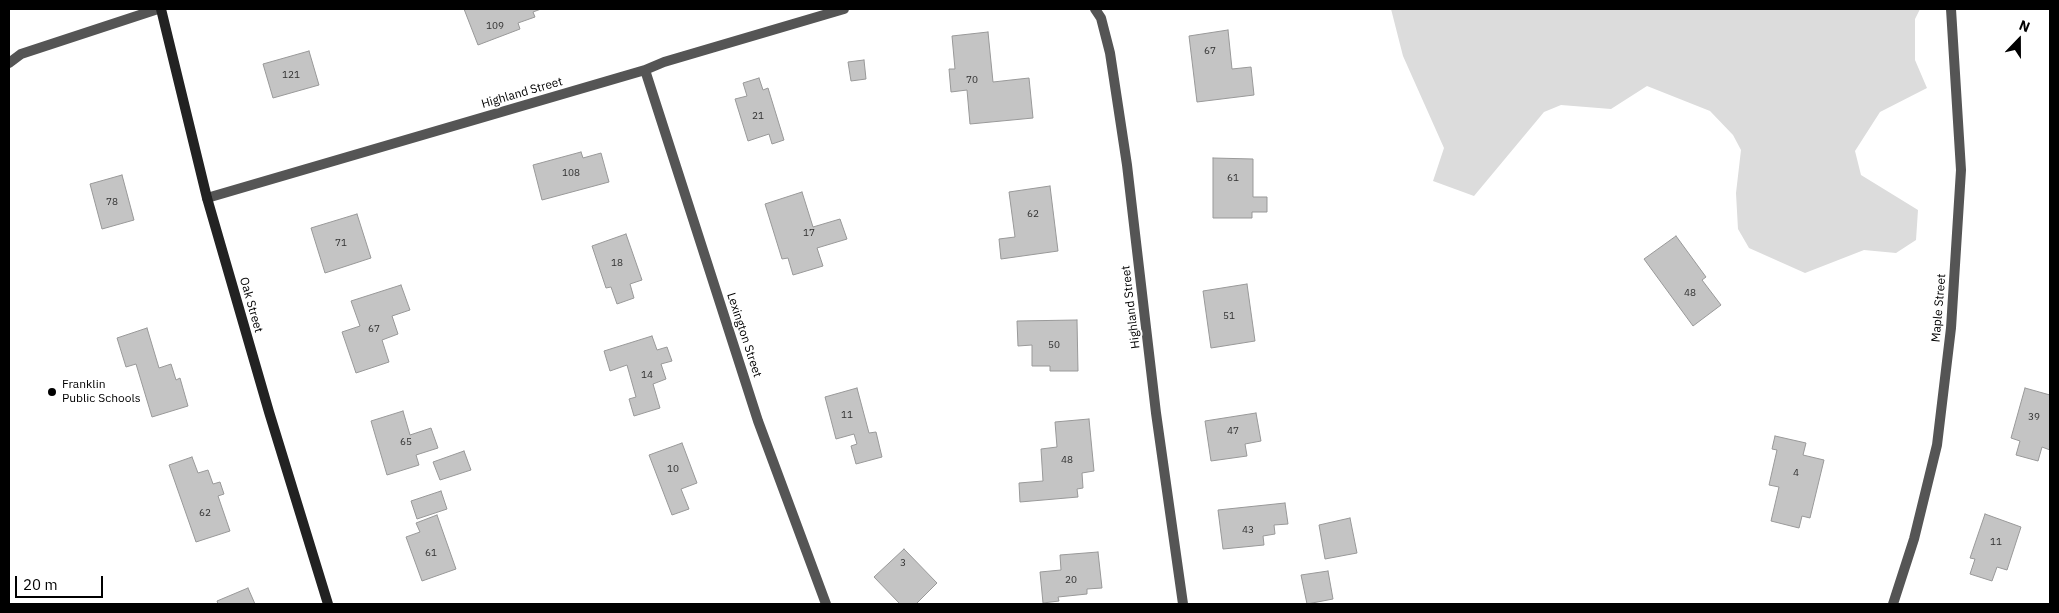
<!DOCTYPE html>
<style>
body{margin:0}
#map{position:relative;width:2059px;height:613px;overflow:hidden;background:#fff;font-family:"IBM Plex Sans",sans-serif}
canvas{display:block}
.frame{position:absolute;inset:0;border:10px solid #000;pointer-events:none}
.north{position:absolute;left:1994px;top:15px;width:50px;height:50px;-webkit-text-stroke:4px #fff;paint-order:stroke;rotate:22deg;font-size:14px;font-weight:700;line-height:20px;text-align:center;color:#000}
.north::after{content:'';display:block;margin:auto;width:18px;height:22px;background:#000;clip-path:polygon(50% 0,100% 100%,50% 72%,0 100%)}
.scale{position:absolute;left:15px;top:576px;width:88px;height:22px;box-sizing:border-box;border:2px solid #000;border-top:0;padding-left:6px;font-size:15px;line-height:18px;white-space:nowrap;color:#000;-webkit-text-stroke:4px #fff;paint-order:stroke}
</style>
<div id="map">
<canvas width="2059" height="613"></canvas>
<div class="frame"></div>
<div class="north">N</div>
<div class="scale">20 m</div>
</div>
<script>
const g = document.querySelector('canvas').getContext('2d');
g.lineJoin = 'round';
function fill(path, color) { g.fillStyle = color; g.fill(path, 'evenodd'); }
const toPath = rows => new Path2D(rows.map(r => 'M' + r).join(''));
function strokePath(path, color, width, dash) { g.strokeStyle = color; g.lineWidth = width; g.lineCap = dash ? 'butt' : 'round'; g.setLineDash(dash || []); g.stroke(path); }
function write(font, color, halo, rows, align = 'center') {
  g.font = font + ' "IBM Plex Sans",sans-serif'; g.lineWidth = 4; g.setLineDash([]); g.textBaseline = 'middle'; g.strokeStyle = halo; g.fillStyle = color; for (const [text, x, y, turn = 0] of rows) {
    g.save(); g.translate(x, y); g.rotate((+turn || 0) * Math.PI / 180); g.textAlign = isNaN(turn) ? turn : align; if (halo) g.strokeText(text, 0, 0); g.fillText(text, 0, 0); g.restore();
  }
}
const green = toPath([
 [1391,9,1920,9,1915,19,1915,60,1927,88,1880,112,1855,151,1861,175,1918,210,1916,240,1896,253,1864,250,1805,273,1749,248,1738,229,1736,193,1741,150,1733,135,1710,111,1647,86,1611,109,1561,105,1544,112,1474,196,1433,181,1444,148,1403,56]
]);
const building = toPath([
 [464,9,541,9,533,12,535,17,518,23,520,29,478,45,464,9],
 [1228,30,1232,69,1251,67,1254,95,1197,102,1189,36,1228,30],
 [988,32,993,82,1029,78,1033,118,970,124,967,90,951,92,949,69,955,69,952,36,988,32],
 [309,51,319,85,273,98,263,64,309,51],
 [864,60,866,79,851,81,848,62,864,60],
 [759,78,763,90,768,88,784,140,772,144,769,134,748,141,735,99,747,96,743,83,759,78],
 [581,152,583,158,601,153,609,182,542,200,533,165,581,152],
 [1213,158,1253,159,1253,197,1267,197,1267,212,1252,212,1252,218,1213,218,1213,158],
 [122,175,134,220,102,229,90,184,122,175],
 [1050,186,1058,251,1001,259,999,239,1015,237,1009,192,1050,186],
 [802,192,813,227,840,219,847,239,817,248,823,266,793,275,788,258,782,259,765,204,802,192],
 [357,214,371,258,325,273,311,228,357,214],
 [626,234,642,280,630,284,634,298,617,304,611,287,606,288,592,246,626,234],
 [1676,236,1706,277,1702,280,1721,305,1693,326,1644,259,1676,236],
 [1247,284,1255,341,1211,348,1203,291,1247,284],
 [401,285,410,310,392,316,398,334,382,340,389,362,356,373,342,332,360,326,351,301,401,285],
 [1077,320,1078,371,1050,371,1050,366,1032,366,1032,345,1018,346,1017,321,1077,320],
 [147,328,159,368,171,364,176,380,180,378,188,406,152,417,136,364,126,367,117,338,147,328],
 [652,336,657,350,667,347,672,361,661,364,666,379,653,384,660,408,634,416,629,399,636,397,627,365,610,371,604,351,652,336],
 [857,388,869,433,876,432,882,457,856,464,851,446,857,444,854,434,836,439,825,397,857,388],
 [2025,388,2050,395,2050,450,2042,447,2038,461,2016,455,2020,441,2011,438,2025,388],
 [403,411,410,435,431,428,438,448,416,455,419,465,387,475,371,421,403,411],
 [1256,413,1261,441,1245,444,1247,456,1211,461,1205,421,1256,413],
 [1089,419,1094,471,1082,473,1083,488,1077,489,1078,497,1020,502,1019,483,1043,481,1041,449,1057,447,1055,422,1089,419],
 [1775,436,1806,443,1803,455,1824,460,1810,518,1802,516,1799,528,1771,521,1779,487,1769,485,1777,450,1772,449,1775,436],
 [682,443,697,483,681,489,689,509,672,515,649,455,682,443],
 [464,451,471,470,440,480,433,462,464,451],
 [192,457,198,473,208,470,213,484,220,482,224,494,218,496,230,531,196,542,169,465,192,457],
 [441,491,447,509,417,519,411,501,441,491],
 [1285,503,1288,524,1274,525,1275,534,1263,536,1264,545,1223,549,1218,510,1285,503],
 [1985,514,2021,527,2007,570,1997,567,1992,581,1970,574,1975,559,1970,558,1985,514],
 [437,515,456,569,422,581,406,537,420,532,416,523,437,515],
 [1350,518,1357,553,1325,559,1319,525,1350,518],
 [904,549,937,583,916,604,900,604,874,577,904,549],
 [1098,552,1102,588,1087,589,1087,594,1058,597,1059,601,1043,603,1040,572,1061,570,1060,555,1098,552],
 [1328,571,1333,599,1307,604,1301,575,1328,571],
 [248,588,255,604,218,604,217,601,248,588]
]);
const service = toPath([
 [9,63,21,54,158,9]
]);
const minor = toPath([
 [1095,9,1101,18,1110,53,1127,165,1156,413,1183,604],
 [645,70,758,421,826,604],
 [207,198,645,70,664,62,844,9],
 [1893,604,1914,539,1937,445,1951,328,1961,170,1951,9]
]);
const secondary = toPath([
 [161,9,207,198,269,412,328,604]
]);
const markers = [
 [52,392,5,"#000"]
];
const numberNames = [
 ["109",495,26],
 ["67",1210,51],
 ["121",291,75],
 ["70",972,80],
 ["21",758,116],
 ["108",571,173],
 ["61",1233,178],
 ["78",112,202],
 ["62",1033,214],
 ["17",809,233],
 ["71",341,243],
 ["18",617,263],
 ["48",1690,293],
 ["51",1229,316],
 ["67",374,329],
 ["50",1054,345],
 ["14",647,375],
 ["11",847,415],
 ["39",2034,417],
 ["47",1233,431],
 ["65",406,442],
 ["48",1067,460],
 ["10",673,469],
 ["4",1796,473],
 ["62",205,513],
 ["43",1248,530],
 ["11",1996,542],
 ["61",431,553],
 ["3",903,563],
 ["20",1071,580]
];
const streetNames = [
 ["Highland Street",522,93,-16],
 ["Oak Street",251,305,74],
 ["Highland Street",1131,307,-97],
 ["Maple Street",1939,308,-85],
 ["Lexington Street",744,335,72]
];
const poiNames = [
 ["Franklin",62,385],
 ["Public Schools",62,399]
];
fill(green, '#dcdcdc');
fill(building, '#c4c4c4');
strokePath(building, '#999', 1);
strokePath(service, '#555', 10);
strokePath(minor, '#555', 10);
strokePath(secondary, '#222', 10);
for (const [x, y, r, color] of markers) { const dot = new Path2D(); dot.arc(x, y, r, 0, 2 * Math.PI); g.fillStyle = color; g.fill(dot); strokePath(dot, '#fff', 2); }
write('10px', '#313131', null, numberNames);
write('12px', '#000', '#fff', streetNames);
write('12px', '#000', '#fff', poiNames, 'left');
</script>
